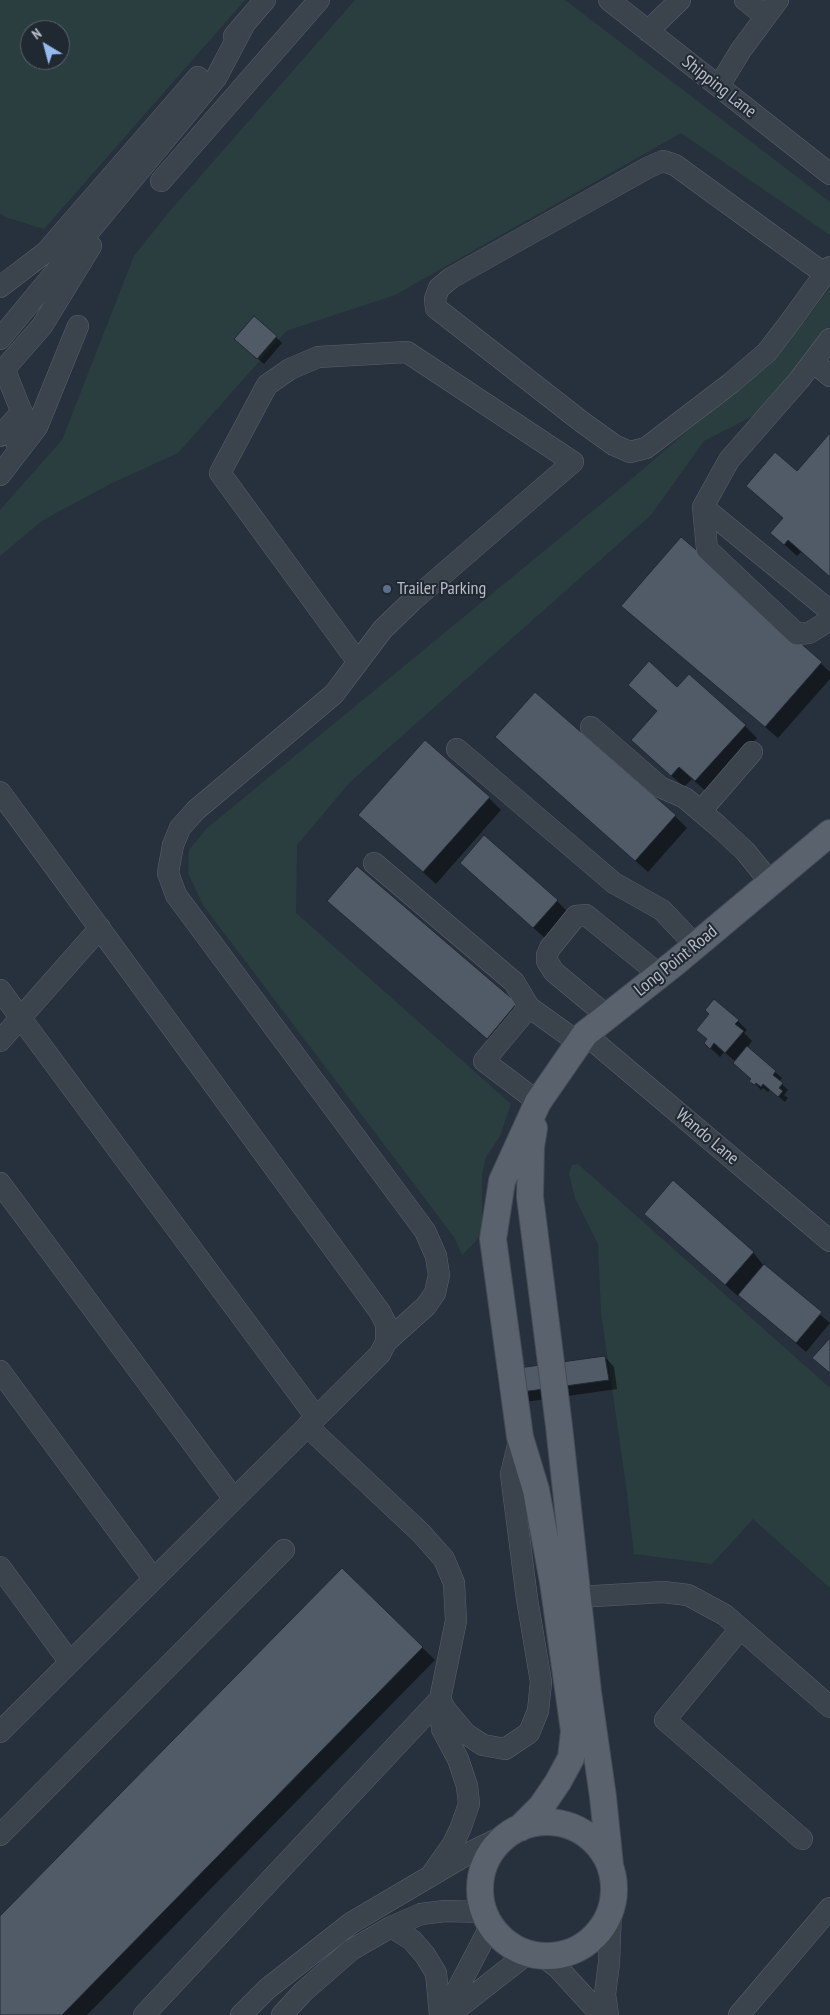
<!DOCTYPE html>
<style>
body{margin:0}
#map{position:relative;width:830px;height:2015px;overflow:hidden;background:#27313d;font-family:"PT Sans Narrow",sans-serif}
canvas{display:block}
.north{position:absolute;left:20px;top:20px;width:50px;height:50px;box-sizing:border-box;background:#202832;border:1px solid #5c646e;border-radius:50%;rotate:323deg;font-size:14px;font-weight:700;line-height:20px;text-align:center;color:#b7bec8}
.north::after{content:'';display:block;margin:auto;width:18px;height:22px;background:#96baee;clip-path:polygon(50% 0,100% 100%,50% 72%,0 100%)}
</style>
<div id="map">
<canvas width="830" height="2015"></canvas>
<div class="north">N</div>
</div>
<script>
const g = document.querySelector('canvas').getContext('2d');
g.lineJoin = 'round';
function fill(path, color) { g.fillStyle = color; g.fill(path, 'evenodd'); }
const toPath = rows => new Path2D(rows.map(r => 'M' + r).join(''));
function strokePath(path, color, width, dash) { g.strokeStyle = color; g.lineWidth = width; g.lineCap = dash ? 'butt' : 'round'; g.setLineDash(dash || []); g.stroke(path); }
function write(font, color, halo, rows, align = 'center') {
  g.font = font + ' "PT Sans Narrow",sans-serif'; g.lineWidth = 4; g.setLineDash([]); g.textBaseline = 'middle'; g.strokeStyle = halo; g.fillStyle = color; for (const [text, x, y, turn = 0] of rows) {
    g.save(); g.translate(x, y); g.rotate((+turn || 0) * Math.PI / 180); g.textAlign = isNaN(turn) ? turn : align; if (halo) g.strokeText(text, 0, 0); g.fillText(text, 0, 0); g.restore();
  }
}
const green = toPath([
 [0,0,245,0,44,229,5,217,0,213],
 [30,30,60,30,60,60,30,60],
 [355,0,565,0,830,202,830,235,681,133,395,295,286,331,178,453,112,483,43,520,0,556,0,510,62,440,134,256,169,212],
 [830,288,830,326,761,412,704,441,651,515,350,782,297,845,296,913,511,1104,500,1136,486,1157,482,1174,482,1230,476,1241,462,1255,454,1237,203,905,188,873,189,850,206,829,634,477,784,348],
 [578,1164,830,1388,830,1588,753,1519,712,1564,634,1554,626,1485,601,1312,598,1244,575,1198,569,1174,572,1165]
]);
const shadow = toPath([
 [276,337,282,343,264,364,242,345],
 [830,435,830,577,801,552,797,556,772,533,784,519,748,486,797,473],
 [623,606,792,637,830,672,830,679,778,738],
 [745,726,757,738,708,793,692,779,684,787,645,752],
 [497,737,675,816,687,828,648,872],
 [489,798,501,810,436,884,360,815],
 [474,875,557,901,569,913,546,939],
 [329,901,516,1004,528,1017,500,1050],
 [738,1021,747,1030,744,1033,752,1041,747,1048,782,1078,779,1081,788,1090,784,1095,788,1098,785,1102,770,1089,768,1092,763,1088,761,1090,735,1061,724,1052,720,1057,705,1043],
 [658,1226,753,1252,764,1266,830,1323,806,1352,739,1294,738,1296],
 [605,1357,614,1367,617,1389,511,1404,498,1372],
 [342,1570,435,1660,87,2015,0,2015,0,1918]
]);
const building = toPath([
 [254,316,277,336,257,359,234,339,254,316],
 [830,433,830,577,788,540,784,545,770,533,783,518,746,486,775,452,797,471,830,433],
 [681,537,782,623,780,625,822,662,765,727,621,606,681,537],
 [649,661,677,687,689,674,746,725,695,781,679,767,671,776,631,740,657,711,628,685,649,661],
 [535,692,676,815,635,861,495,737,535,692],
 [425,740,490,797,423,872,358,815,425,740],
 [484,835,558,900,533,928,460,863,484,835],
 [357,866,517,1003,487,1039,327,901,357,866],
 [714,999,739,1020,735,1024,744,1031,725,1053,714,1043,710,1049,704,1043,707,1039,696,1030,709,1014,705,1010,714,999],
 [747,1046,776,1071,773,1075,783,1083,779,1088,783,1091,778,1097,763,1084,761,1087,756,1083,754,1085,749,1081,751,1079,733,1063,747,1046],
 [673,1180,754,1252,725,1285,644,1214,673,1180],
 [764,1264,822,1312,796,1343,738,1295,764,1264],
 [830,1338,830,1373,812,1358,830,1338],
 [605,1356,609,1380,500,1395,497,1371,605,1356],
 [342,1568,423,1647,62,2015,0,2015,0,1916,342,1568]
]);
const minor = toPath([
 [609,0,830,174],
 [745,0,765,16],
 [648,31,680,0],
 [234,36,265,0],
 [719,86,741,50,778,0],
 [161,181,319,0],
 [825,274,675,165,663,161,649,167,451,278,439,288,435,299,436,308,582,422,614,445,630,452,646,448,731,383,767,352,790,322,830,267],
 [0,287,46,252,198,77],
 [0,339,216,78,244,25],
 [830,339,799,380,729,460,703,507,707,549,797,634,809,633,830,620],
 [813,362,830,376],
 [4,368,28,428,16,442],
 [0,374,42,326,91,246],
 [0,436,22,412],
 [0,475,37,427,78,326],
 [703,507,830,611],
 [358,662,220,473,267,385,290,369,318,357,407,352,573,462,412,601,383,629,358,662,334,694,196,810,180,828,173,845,168,873,176,895,425,1231,436,1256,439,1275,435,1293,426,1306,386,1342],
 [591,727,660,787,685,798,718,826,745,851,771,883],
 [457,749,614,883,662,910,696,946],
 [0,792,380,1312,386,1324,386,1342,380,1354,0,1732],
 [701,811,752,752],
 [374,863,514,982,529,1007],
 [0,990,316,1417],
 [607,1016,554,972,547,961,547,955,550,948,576,916,586,915,660,975],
 [585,1034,830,1241],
 [0,1041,100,928],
 [538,1102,484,1061,529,1007,579,1043],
 [0,1183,234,1499],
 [0,1371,153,1578],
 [0,1567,69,1661],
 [578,1597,663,1592,688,1595,725,1615,830,1707],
 [740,1629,665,1720,802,1839],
 [0,1835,284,1550],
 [431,1875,453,1844,461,1827,469,1804,467,1786,458,1759,442,1729,440,1699,445,1709,466,1734,483,1745,505,1749,529,1733,538,1711,541,1682,527,1599,511,1474,520,1437],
 [391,1927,412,1940,425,1955,436,1973,440,2015],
 [541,1955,558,1968,601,2015],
 [144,2015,440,1699,456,1621,454,1583,444,1559,421,1533,307,1426],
 [241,2015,267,1989,351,1923,473,1851,508,1834],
 [282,2015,303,1992,351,1950,391,1927,421,1914,445,1911,485,1912],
 [444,2015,491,1925],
 [449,2015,527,1954],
 [608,2015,605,1994,609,1963,611,1909],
 [739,2015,830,1908]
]);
const major = toPath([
 [534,1128,531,1147,530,1197,559,1426,588,1692,603,1797,610,1865],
 '480 1889a67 67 0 1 1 134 0a67 67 0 1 1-134 0Z',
 [520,1828,541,1807,558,1782,571,1758,574,1731,553,1582,536,1490,520,1437,493,1239,502,1181,538,1102,585,1034,676,962,830,833]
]);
const markers = [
 [387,589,5,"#5c6f8a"]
];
const streetNames = [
 ["Shipping Lane",719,87,38],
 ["Long Point Road",676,961,-39],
 ["Wando Lane",707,1137,40]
];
const poiNames = [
 ["Trailer Parking",397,589]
];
fill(green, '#2a3e3f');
fill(shadow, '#0007');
fill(building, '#515a67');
strokePath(building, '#222a34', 1);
strokePath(minor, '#59616b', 22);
strokePath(major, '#444c56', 28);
strokePath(minor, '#3b434d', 21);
strokePath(major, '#59626d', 26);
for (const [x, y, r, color] of markers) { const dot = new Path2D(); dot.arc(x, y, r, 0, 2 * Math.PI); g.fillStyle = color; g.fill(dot); strokePath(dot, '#202832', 2); }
write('18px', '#b7bec8', '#202832', streetNames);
write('18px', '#b7bec8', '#202832', poiNames, 'left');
</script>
